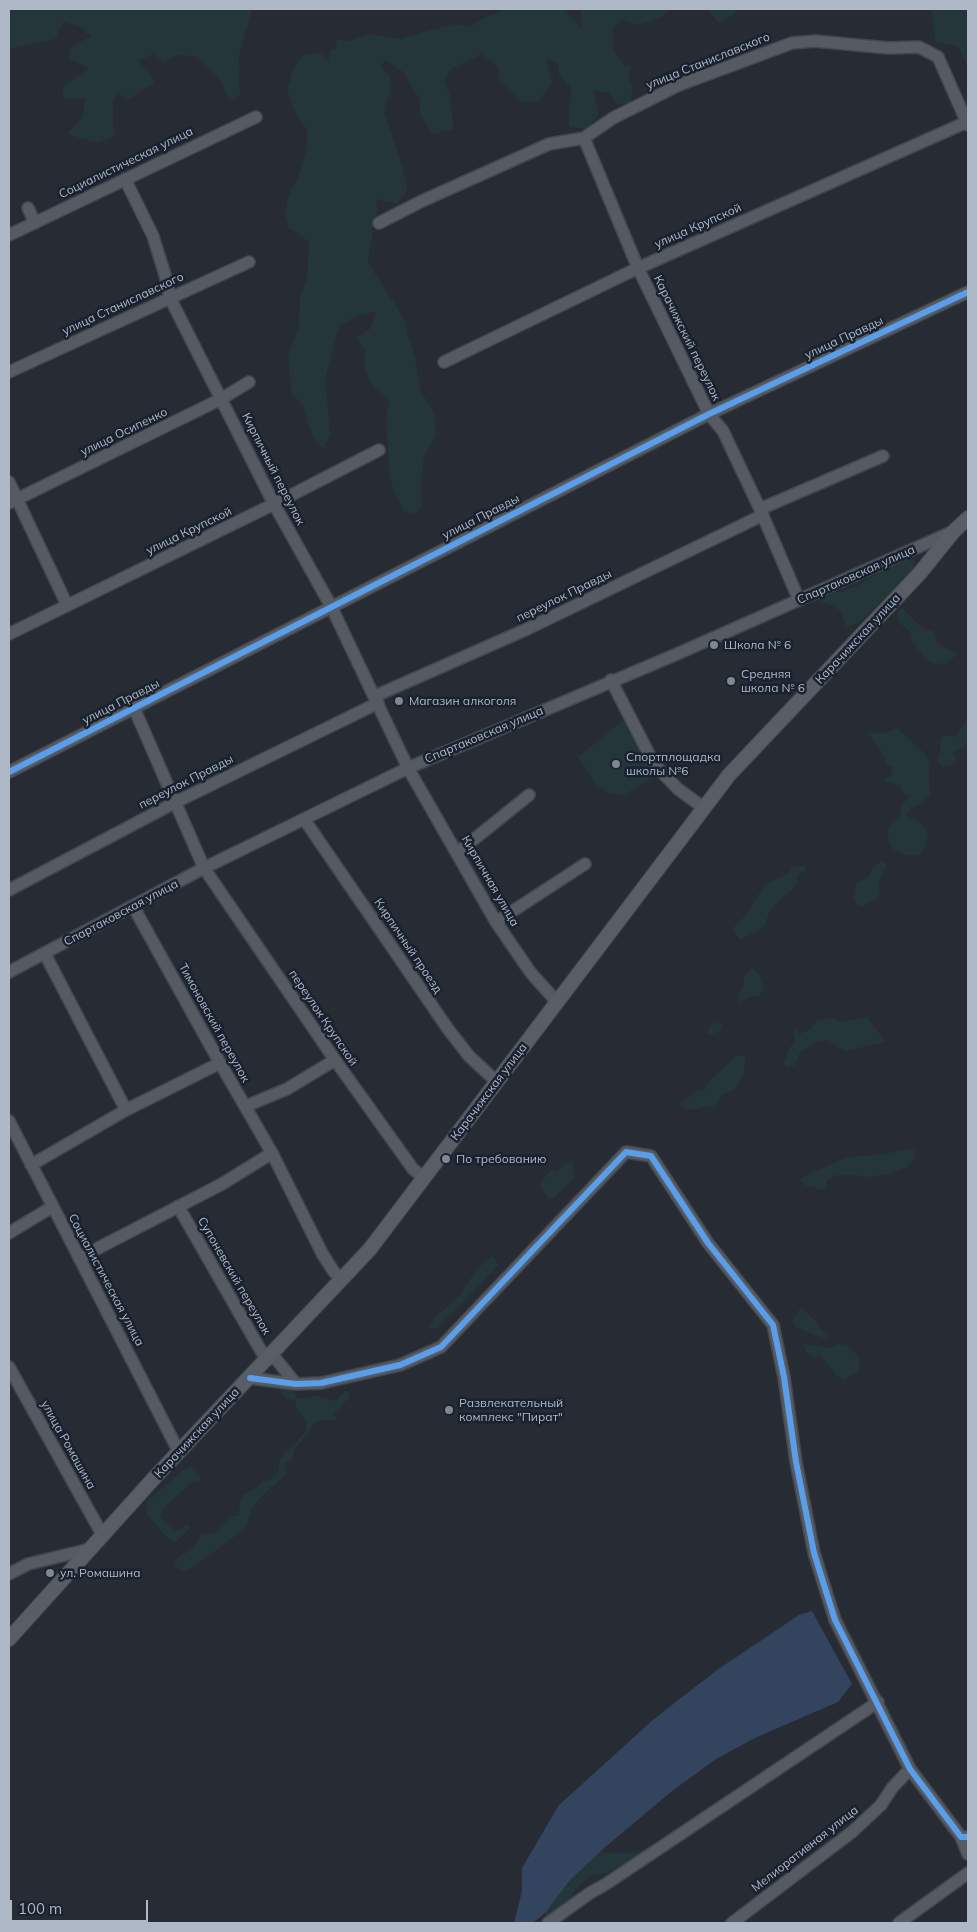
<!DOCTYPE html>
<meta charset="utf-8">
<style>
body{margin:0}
#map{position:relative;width:977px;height:1932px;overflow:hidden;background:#272c34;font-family:Mulish,sans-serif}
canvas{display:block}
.frame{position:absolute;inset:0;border:10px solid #afb8c7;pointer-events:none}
.scale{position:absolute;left:10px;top:1900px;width:138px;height:22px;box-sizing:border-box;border:2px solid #afb8c7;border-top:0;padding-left:6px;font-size:15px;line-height:18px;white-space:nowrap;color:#afb8c7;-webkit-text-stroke:4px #1a222f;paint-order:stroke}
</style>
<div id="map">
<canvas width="977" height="1932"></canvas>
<div class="frame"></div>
<div class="scale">100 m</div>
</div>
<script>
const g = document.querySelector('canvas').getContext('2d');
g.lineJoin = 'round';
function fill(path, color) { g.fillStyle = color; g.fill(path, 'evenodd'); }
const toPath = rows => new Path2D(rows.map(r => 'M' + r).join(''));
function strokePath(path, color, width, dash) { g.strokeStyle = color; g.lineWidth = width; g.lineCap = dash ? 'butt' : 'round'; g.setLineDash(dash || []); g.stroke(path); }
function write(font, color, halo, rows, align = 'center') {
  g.font = font + ' Mulish,sans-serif'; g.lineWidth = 5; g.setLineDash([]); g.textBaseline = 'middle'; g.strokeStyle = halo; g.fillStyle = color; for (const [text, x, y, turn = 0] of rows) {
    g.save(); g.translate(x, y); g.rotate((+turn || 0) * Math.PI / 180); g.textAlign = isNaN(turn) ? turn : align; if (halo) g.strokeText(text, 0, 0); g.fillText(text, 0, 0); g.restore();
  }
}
const green = toPath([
 [10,9,252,9,238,59,240,71,238,82,241,93,234,101,226,93,220,80,211,70,194,56,177,55,163,62,154,54,137,61,149,72,154,83,127,100,117,92,113,103,113,120,115,136,98,143,67,134,83,117,85,98,63,99,63,87,89,68,69,58,71,47,91,36,80,26,63,22,55,39,12,48,9,52],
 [502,9,564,9,581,27,581,9,670,9,660,18,639,25,622,20,613,28,614,51,625,66,631,67,628,76,632,88,631,103,617,104,608,92,593,91,599,113,588,129,569,127,569,105,572,89,559,75,558,64,546,58,552,82,539,101,521,102,499,80,498,67,482,54,451,69,444,80,450,96,453,129,433,134,420,115,420,100,403,72,386,60,380,66,389,75,391,91,385,105,384,112,403,169,407,191,397,204,376,199,377,210,374,221,368,263,405,320,408,337,415,358,420,390,434,413,436,435,424,457,421,480,422,505,415,514,404,511,395,494,390,477,386,418,390,400,374,388,365,371,365,350,357,338,371,328,376,312,359,315,339,326,325,379,330,433,324,448,316,442,309,427,303,405,292,394,288,356,299,326,300,297,307,278,309,243,301,235,289,228,285,211,288,196,299,175,306,152,308,132,294,110,287,90,293,70,303,55,320,53,328,61,331,50,337,49,336,40,350,41,370,34,400,39,453,24,469,27,488,16,502,12],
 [708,9,737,9,734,14,719,23],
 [932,9,968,9,968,66,957,46,935,42],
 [912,557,915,561,914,570,860,622,851,626,846,626,841,611,828,603,820,603,822,598,831,593,844,591,859,585,883,569,899,561],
 [902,608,923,629,934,631,937,643,958,654,945,664,932,663,924,657,912,641,911,633,899,622,897,613],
 [968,719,968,735,965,746,953,753,957,760,951,765,943,767,937,762,940,753,941,739,944,735,955,737],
 [623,720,643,757,655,771,653,777,624,795,609,793,597,785,578,757],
 [897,728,925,754,929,763,930,795,922,803,910,809,907,816,922,823,928,835,925,847,919,855,908,855,894,850,889,842,887,832,893,822,900,816,902,805,909,797,904,793,900,786,884,781,892,774,893,767,887,764,879,747,867,733,886,733],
 [881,861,887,864,878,884,880,896,864,906,858,906,854,899,857,883,869,877,873,868],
 [793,866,804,866,806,871,798,874,796,884,790,892,779,900,769,913,764,927,740,940,732,929,747,914,765,884,789,873],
 [752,968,760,975,764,990,759,996,750,996,740,1002,738,1000,738,995,743,986,744,977],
 [867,1017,886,1042,845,1051,827,1040,818,1041,800,1052,795,1065,787,1067,784,1063,790,1047,796,1042,793,1034,797,1028,799,1034,811,1029,815,1022,825,1019,832,1018,842,1022],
 [713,1023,722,1024,720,1031,709,1035,706,1033],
 [738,1055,746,1057,743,1076,734,1090,723,1094,714,1109,706,1106,696,1109,685,1109,679,1104,697,1091,706,1089,708,1082],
 [916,1148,914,1159,906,1168,888,1174,868,1177,851,1175,836,1175,827,1180,825,1190,807,1186,800,1180,806,1175,845,1158,884,1154],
 [572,1162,575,1177,552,1199,549,1199,540,1187,542,1180,551,1170,557,1172,564,1165],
 [492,1256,499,1265,436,1329,430,1328,430,1325,435,1317,459,1296,477,1269],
 [801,1307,817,1322,821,1329,828,1334,826,1339,797,1328,792,1321],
 [803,1344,828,1348,838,1344,846,1345,859,1357,859,1371,844,1380,837,1376,820,1355,815,1357,806,1352],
 [284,1387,295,1393,296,1397,301,1399,317,1396,336,1401,346,1390,349,1393,349,1398,334,1414,337,1420,323,1420,313,1423,309,1432,295,1448,292,1460,284,1462,287,1473,260,1498,252,1508,245,1529,194,1566,184,1571,174,1566,178,1557,193,1549,202,1533,213,1534,225,1522,232,1516,239,1515,240,1500,244,1495,258,1487,263,1481,268,1481,278,1472,280,1460,285,1452,291,1448,306,1431,306,1422,295,1406,296,1400,287,1399,281,1393],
 [191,1467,200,1475,200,1482,194,1480,164,1508,160,1516,175,1531,188,1524,190,1528,176,1542,168,1539,146,1513,147,1502,181,1471],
 [649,1847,642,1854,622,1865,602,1874,588,1877,574,1891,571,1901,546,1919,545,1907,574,1873,588,1860,599,1853,635,1853]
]);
const water = toPath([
 [812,1611,852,1684,838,1702,757,1737,716,1759,672,1791,603,1849,570,1880,545,1913,533,1923,514,1923,522,1891,522,1868,559,1805,654,1719,717,1670,799,1615]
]);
const minor = toPath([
 [584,138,638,268,709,414,723,431,760,509,799,600],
 [125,179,153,236,165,275,170,298,274,504,331,606,408,768,496,922,531,973,557,1002],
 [28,208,35,223],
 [379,223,422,201,549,144,584,138,613,118,679,85,792,43,815,41,888,48,919,47,938,57,968,125],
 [9,235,256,117],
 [444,362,638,268,967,122],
 [9,372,249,262],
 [9,482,67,605],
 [9,503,221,399,249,382],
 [760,509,883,456],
 [9,634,274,504,379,450],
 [611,680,654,764,678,789,704,808],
 [375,696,525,630,763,515],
 [134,708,204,868,335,1060,413,1169,424,1178],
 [9,772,709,414,968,292],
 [304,819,448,1029,469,1056,497,1082],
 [457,853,529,795],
 [9,890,176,802,378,703],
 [133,906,220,1063,272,1153,323,1255,334,1272,342,1279],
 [496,922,585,864],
 [45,954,126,1110],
 [9,972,204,868,408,768,677,654,952,532],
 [246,1106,287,1089,335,1060],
 [9,1121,179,1452],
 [31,1165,126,1110,220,1063],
 [178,1206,261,1351,269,1359],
 [9,1233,52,1207],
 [79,1258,222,1184,272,1153],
 [272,1354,296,1384],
 [9,1367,103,1536],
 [250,1378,296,1384,321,1383,400,1365,441,1347,626,1152,651,1156,708,1243,773,1325,784,1377,796,1462,814,1553,835,1620,910,1769,961,1837,968,1837],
 [9,1574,28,1564,90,1549],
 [961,1837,968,1854],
 [548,1923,590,1893,606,1884,878,1702],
 [732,1923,852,1832,881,1805,892,1788,910,1769],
 [899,1923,968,1873]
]);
const major = toPath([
 [9,1639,155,1477,370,1249,729,775,920,573,953,532,968,518]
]);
const cycleway = toPath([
 [9,772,709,414,968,292],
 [250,1378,296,1384,321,1383,400,1365,441,1347,626,1152,651,1156,708,1243,773,1325,784,1377,796,1462,814,1553,835,1620,910,1769,961,1837,968,1837]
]);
const markers = [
 [714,645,5,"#7f8794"],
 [731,681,5,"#7f8794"],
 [399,701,5,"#7f8794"],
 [616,764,5,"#7f8794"],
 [446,1159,5,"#7f8794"],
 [449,1410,5,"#7f8794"],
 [50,1573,5,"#7f8794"]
];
const streetNames = [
 ["улица Станиславского",708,61,-22],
 ["Социалистическая улица",126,163,-26],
 ["улица Крупской",698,226,-24],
 ["улица Станиславского",123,304,-25],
 ["Карачижский переулок",687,338,64],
 ["улица Правды",844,338,-25],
 ["улица Осипенко",124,432,-26],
 ["Кирпичный переулок",273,469,63],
 ["улица Правды",481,517,-27],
 ["улица Крупской",189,531,-26],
 ["Спартаковская улица",856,575,-24],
 ["переулок Правды",564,596,-26],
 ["Карачижская улица",858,639,-47],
 ["улица Правды",121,702,-27],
 ["Спартаковская улица",484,735,-23],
 ["переулок Правды",186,782,-27],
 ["Кирпичная улица",490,881,60],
 ["Спартаковская улица",121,913,-28],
 ["Кирпичный проезд",408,946,56],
 ["переулок Крупской",323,1018,56],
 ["Тимоновский переулок",214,1023,61],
 ["Карачижская улица",489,1092,-53],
 ["Супоневский переулок",234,1276,60],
 ["Социалистическая улица",106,1280,62],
 ["Карачижская улица",197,1433,-47],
 ["улица Ромашина",68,1445,61],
 ["Мелиоративная улица",805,1849,-38]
];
const poiNames = [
 ["Школа № 6",724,645],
 ["Средняя",741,674],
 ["школа № 6",741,688],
 ["Магазин алкоголя",409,701],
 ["Спортплощадка",626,757],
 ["школы №6",626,771],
 ["По требованию",456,1159],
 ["Развлекательный",459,1403],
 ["комплекс \"Пират\"",459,1417],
 ["ул. Ромашина",60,1573]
];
fill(green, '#24363a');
fill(water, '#33445e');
strokePath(minor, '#43474d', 14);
strokePath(major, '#444951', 16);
strokePath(minor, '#565b63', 11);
strokePath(major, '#595d65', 14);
strokePath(cycleway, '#5a9eea', 6);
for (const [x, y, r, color] of markers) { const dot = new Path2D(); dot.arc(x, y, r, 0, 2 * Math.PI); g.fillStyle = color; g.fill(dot); strokePath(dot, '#1a222f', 2); }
write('12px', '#afb8c7', '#1a222f', streetNames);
write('12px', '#afb8c7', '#1a222f', poiNames, 'left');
</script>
